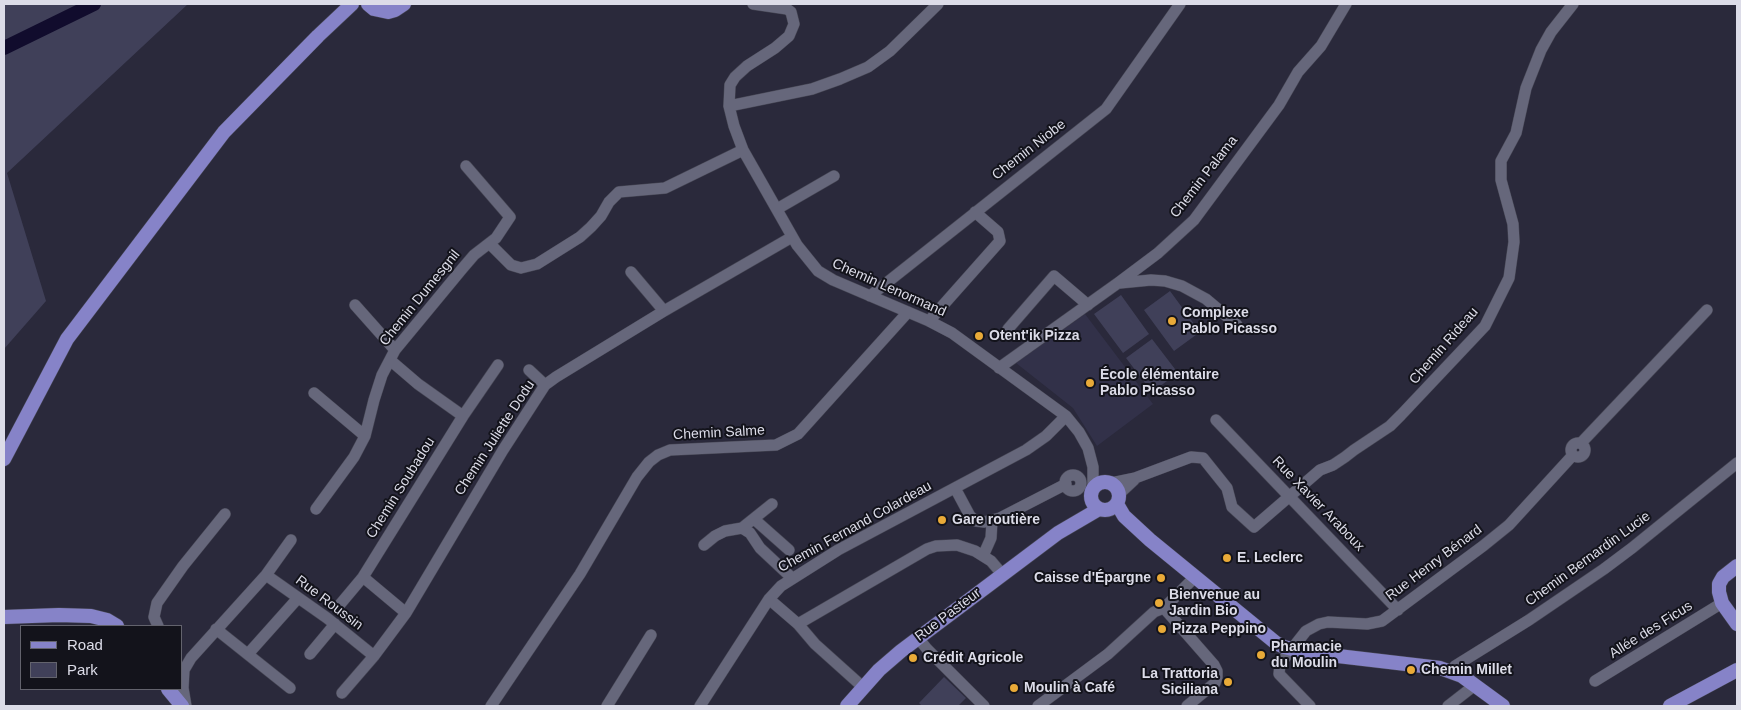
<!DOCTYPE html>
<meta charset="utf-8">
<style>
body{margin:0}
#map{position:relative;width:1741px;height:710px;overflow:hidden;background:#2a293b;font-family:Helvetica,sans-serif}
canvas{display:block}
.frame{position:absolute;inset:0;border:5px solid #dcdce8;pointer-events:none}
.legend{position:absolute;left:20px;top:625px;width:162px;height:65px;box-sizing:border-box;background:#13131b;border:1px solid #63636d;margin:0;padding:6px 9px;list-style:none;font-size:15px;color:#dcdce8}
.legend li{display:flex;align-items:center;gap:10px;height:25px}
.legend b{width:25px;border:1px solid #63636d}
</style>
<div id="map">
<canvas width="1741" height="710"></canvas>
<div class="frame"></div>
<ul class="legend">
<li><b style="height:6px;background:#8683c8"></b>Road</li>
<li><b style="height:14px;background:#404059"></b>Park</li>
</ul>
</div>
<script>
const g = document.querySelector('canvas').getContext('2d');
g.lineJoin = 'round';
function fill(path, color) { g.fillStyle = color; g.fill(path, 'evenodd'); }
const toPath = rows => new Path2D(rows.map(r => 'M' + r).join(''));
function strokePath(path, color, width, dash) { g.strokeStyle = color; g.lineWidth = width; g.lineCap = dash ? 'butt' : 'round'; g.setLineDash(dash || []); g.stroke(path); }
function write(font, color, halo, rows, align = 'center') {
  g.font = font + ' Helvetica,sans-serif'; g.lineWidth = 4; g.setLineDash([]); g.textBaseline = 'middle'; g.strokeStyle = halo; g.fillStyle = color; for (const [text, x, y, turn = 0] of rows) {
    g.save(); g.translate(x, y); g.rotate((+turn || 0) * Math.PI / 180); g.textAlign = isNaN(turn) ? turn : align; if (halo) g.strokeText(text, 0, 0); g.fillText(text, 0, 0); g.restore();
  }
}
const built = toPath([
 [1085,314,1153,404,1097,446,1073,408,1016,363]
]);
const green = toPath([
 [4,4,188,4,7,173,46,301,4,349],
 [1170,291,1200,332,1174,351,1144,310],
 [1121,295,1149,334,1123,353,1094,314],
 [1152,339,1178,373,1152,392,1126,358],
 [944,677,966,698,958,706,922,706,919,703]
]);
const river = toPath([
 [4,48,94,4]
]);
const minor = toPath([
 [753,4,787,9,791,12,794,24,789,36,775,48,747,66,735,77,730,85,729,106,734,126,743,150,797,245,818,271,833,280,929,321,952,333,1066,416,1079,432,1088,448,1093,467,1093,487],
 [729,106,812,89,840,79,868,67,890,51,938,4],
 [777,209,834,176],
 [490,244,511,265,521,268,537,264,580,237,591,227,601,216,609,202,619,192,665,188,743,150],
 [631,272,664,311],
 [1120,283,1151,280,1165,281,1182,286,1206,299,1237,325],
 [870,296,1106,109,1180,4],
 [355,305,395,350],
 [929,321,1000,241,998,232,975,212],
 [1008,329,1054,276,1088,305],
 [390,360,418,384,463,416],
 [999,368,1118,283,1158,253,1194,220,1279,105,1298,72,1321,46,1346,4],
 [529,370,545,385],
 [314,393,365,436],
 [1216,420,1398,610],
 '1571 450a7 7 0 1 1 14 0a7 7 0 1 1-14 0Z',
 [1581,443,1707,310],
 '1065 483a8 8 0 1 1 16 0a8 8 0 1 1-16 0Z',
 [1111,483,1135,478,1191,457,1203,458,1227,488,1232,507,1254,527,1320,470,1333,465,1345,457,1354,450,1390,426,1401,415,1485,326,1509,278,1514,242,1513,224,1501,180,1501,161,1516,133,1526,88,1541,50,1551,32,1573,4],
 [955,488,970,516,976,521,984,522,1000,518,1066,484],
 [1119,494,1134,480],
 [316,509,354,457,365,436,374,400,382,375,395,350,462,269,474,255,496,238,510,217,466,166],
 [754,519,789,550],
 [742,528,750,533,760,548,792,578],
 [704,545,715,536,725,531,742,528,772,504],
 [983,556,991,538,992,521],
 [266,575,327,618,374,656],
 [363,577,406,613],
 [769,599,798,624,815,644,864,688],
 [337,608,363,577,463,416,498,365],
 [1164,608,1214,665,1217,671,1217,677,1215,683,1187,706],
 [798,624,927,549,936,546,957,545,975,551,991,561,1002,574],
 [158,626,154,617,157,603,183,566,225,514],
 [216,629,290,688],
 [918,638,927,649,984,706],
 [248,654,298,598],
 [310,654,335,624],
 [1452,672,1455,666,1529,620,1604,569,1632,548,1737,463],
 [1595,681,1722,603],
 [342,693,374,656,406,613,503,450,545,385,556,377,664,311,792,237],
 [186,706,183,688,184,670,191,658,266,575,291,540],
 [491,706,580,574,637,477,649,462,658,455,670,450,776,445,798,434,908,312],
 [607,706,651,635],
 [700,706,769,599,781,586,838,550,1026,450,1046,436,1066,416],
 [1038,706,1108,654,1154,612,1164,608,1195,577],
 [1310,706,1279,674,1280,664,1306,631,1319,624,1328,622,1367,624,1382,621,1483,546,1509,525,1573,455],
 [1448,706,1475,685]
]);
const major = toPath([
 [368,4,374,9,388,12,395,10,404,4],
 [4,459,67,339,224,132,318,36,352,4],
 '1091 496a14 14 0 1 1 28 0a14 14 0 1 1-28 0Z',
 [1117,504,1124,516,1150,540,1276,643,1284,647,1304,652,1440,668,1462,676,1503,706],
 [1737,566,1723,577,1719,584,1719,592,1722,603,1737,624],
 [4,617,59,615,91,616,107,620,117,626],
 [168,689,182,706],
 [847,706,879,670,901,651,1058,533,1099,509],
 [1670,706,1737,670]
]);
const markers = [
 [1172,321,5,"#e9aa38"],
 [979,336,5,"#e9aa38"],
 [1090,383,5,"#e9aa38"],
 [942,520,5,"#e9aa38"],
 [1227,558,5,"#e9aa38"],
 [1161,578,5,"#e9aa38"],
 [1159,603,5,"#e9aa38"],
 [1162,629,5,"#e9aa38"],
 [1261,655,5,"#e9aa38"],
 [913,658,5,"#e9aa38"],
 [1411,670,5,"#e9aa38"],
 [1228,682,5,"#e9aa38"],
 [1014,688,5,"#e9aa38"]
];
const streetNames = [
 ["Chemin Niobe",1029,150,-38],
 ["Chemin Palama",1204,177,-52],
 ["Chemin Lenormand",889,288,24],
 ["Chemin Dumesgnil",420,298,-51],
 ["Chemin Rideau",1444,346,-49],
 ["Chemin Salme",719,433,-3],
 ["Chemin Juliette Dodu",495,438,-57],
 ["Chemin Soubadou",401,488,-58],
 ["Rue Xavier Araboux",1318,504,46],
 ["Chemin Fernand Colardeau",855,527,-29],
 ["Chemin Bernardin Lucie",1588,559,-36],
 ["Rue Henry Bénard",1434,563,-37],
 ["Rue Roussin",329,603,37],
 ["Rue Pasteur",948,615,-37],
 ["Allée des Ficus",1651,630,-32]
];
const poiNames = [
 ["Complexe",1182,313],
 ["Pablo Picasso",1182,329],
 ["Otent'ik Pizza",989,336],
 ["École élémentaire",1100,375],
 ["Pablo Picasso",1100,391],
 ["Gare routière",952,520],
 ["E. Leclerc",1237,558],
 ["Caisse d'Épargne",1151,578,"right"],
 ["Bienvenue au",1169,595],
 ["Jardin Bio",1169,611],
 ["Pizza Peppino",1172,629],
 ["Pharmacie",1271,647],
 ["du Moulin",1271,663],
 ["Crédit Agricole",923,658],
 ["Chemin Millet",1421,670],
 ["La Trattoria",1218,674,"right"],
 ["Siciliana",1218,690,"right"],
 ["Moulin à Café",1024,688]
];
fill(built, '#323149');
fill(green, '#404059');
strokePath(river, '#110c2d', 14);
strokePath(minor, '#474755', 12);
strokePath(major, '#474755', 15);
strokePath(minor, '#66677b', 11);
strokePath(major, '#8683c8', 14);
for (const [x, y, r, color] of markers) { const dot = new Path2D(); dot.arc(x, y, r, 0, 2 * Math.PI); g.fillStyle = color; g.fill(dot); strokePath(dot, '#13131b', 2); }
write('14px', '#dcdce8', '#13131b', streetNames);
write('bold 14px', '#dcdce8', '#13131b', poiNames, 'left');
</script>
